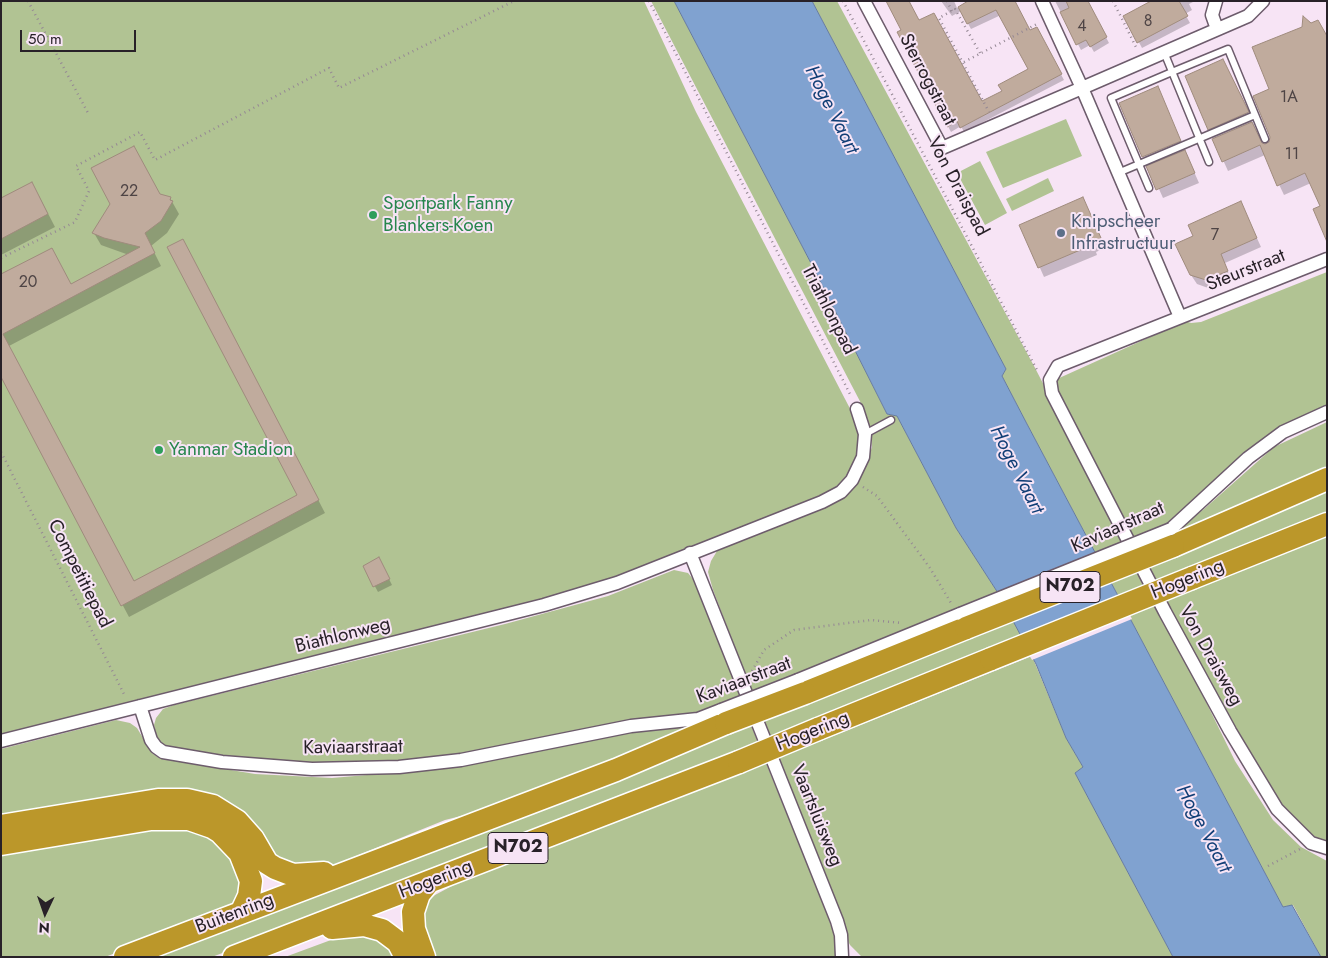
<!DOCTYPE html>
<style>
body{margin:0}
#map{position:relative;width:1328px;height:958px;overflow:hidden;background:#f7e4f5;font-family:Jost,sans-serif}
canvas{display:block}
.frame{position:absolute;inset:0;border:2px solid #282128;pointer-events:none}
.north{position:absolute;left:20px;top:888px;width:50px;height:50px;-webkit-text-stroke:4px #f7e4f5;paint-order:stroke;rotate:183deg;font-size:14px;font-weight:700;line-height:20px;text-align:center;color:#282128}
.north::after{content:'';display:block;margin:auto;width:18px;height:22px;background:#282128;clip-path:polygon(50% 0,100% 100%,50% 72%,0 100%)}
.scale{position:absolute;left:20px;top:30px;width:116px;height:22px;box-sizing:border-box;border:2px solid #282128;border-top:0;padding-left:6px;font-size:15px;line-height:18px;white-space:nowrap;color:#282128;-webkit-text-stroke:4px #f7e4f5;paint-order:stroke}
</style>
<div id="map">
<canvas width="1328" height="958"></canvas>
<div class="frame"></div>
<div class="north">N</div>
<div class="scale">50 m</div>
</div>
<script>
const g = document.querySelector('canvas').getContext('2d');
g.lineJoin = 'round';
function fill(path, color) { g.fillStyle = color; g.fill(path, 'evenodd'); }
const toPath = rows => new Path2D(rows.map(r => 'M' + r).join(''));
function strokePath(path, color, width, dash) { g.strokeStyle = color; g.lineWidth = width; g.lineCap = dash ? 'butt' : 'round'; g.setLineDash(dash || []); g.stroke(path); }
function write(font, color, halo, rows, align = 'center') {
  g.font = font + ' Jost,sans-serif'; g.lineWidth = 4; g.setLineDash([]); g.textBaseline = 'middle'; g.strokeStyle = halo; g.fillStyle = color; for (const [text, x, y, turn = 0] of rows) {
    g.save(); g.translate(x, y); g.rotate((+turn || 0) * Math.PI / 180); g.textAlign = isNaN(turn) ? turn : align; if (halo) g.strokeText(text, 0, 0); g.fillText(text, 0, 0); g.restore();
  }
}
const green = toPath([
 [1,1,644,1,696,112,858,424,858,453,851,471,836,487,811,500,596,585,1,736],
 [651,1,674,1,813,267,887,414,897,416,956,528,998,593,752,692,713,590,708,572,711,561,717,551,844,498,858,483,865,468,872,447,871,438,864,409],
 [812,1,837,1,1034,366,1178,645,1235,761,1273,820,1301,847,1327,861,1327,957,1321,957,1293,905,1283,907,1027,424,1002,376,1006,369],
 [1066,119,1082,156,1003,188,986,152],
 [980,161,1007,213,985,225,957,173],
 [1048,178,1054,191,1012,211,1006,199],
 [1327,272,1327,406,1289,422,1241,459,1168,525,1133,539,1057,393,1056,384,1057,379,1170,328,1180,319,1191,323,1201,322],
 [1327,422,1327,469,1169,536,1204,509,1274,447],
 [1327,489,1327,512,1156,584,1146,565],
 [1327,531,1327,845,1292,821,1275,799,1164,600],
 [674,570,688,573,697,584,740,697,699,714,490,751,360,765,228,759,170,750,158,744,154,725,156,718,163,709,174,705,505,624,608,596],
 [1013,620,1022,638,771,740,763,721],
 [1032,656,1066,738,1083,767,1075,773,1173,957,862,957,850,945,844,933,840,914,778,758],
 [116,720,130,723,137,728,152,753,159,758,255,774,332,778,448,768,655,727,676,728,707,723,481,811,445,820,334,865,312,869,282,865,236,812,1,822,1,749],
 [751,725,759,745,212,957,154,957],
 [766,763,823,903,836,940,835,957,432,957,422,921,426,903,435,895,463,880],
 [193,825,237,859,242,891,233,908,105,957,1,957,1,849,40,842],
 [349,935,370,935,383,941,398,957,285,957,331,940]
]);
const water = toPath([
 [674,1,812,1,1006,369,1002,376,1027,424,1283,907,1292,905,1321,957,1173,957,1075,773,1083,767,1066,738,1036,664,998,593,956,528,897,416,887,414,813,267,674,1]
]);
const pier = toPath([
 [1120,595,1132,619,1032,660,1018,636]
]);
const shadow = toPath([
 [888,1,912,1,909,3,919,22,982,103,1003,92,1030,69,1001,15,971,29,961,11,952,16,941,1,954,1,957,8,970,1,1014,1,1030,32,1036,28,1064,80,964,132,961,126,951,132,898,32,903,30],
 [1055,1,1087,1,1109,43,1094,52,1090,45,1081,50],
 [1154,1,1195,1,1189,4,1192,10,1185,14,1190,23,1142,48,1125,16],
 [1303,28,1327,229,1321,207,1311,183,1284,195,1265,155,1228,171,1209,129,1228,70,1263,144,1270,142,1271,90],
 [1157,88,1199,183,1163,198,1121,104],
 [160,195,170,198,179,214,167,233,151,246,161,266,9,346,134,583,299,496,189,252,325,513,129,617,1,376,1,276,70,285,129,255,101,245,94,233],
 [39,196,55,227,1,255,1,200],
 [1083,199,1105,248,1096,252,1097,255,1044,277,1021,225],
 [1241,203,1261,247,1225,263,1232,281,1211,289,1197,284,1191,275],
 [382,565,392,585,378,592,364,566]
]);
const building = toPath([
 [886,1,909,1,919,20,934,13,982,101,1002,91,998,85,1028,69,996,10,967,24,958,7,968,1,1015,1,1030,30,1037,27,1062,74,960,128,957,121,947,127,897,32,901,30,886,1],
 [1066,1,1088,1,1107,37,1090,47,1086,40,1076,45,1060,12,1069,8,1066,1],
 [1151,1,1179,1,1188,16,1137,43,1123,16,1151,1],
 [1303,16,1311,23,1318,20,1327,36,1327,242,1313,209,1320,206,1305,173,1277,186,1260,145,1222,162,1212,139,1252,122,1262,143,1265,144,1269,142,1270,137,1253,96,1269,89,1252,47,1302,27,1303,16],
 [1223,59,1249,112,1208,130,1185,76,1223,59],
 [1158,86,1181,141,1142,157,1119,103,1158,86],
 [134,146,160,194,171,197,170,200,173,201,161,221,145,233,155,253,3,334,134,581,297,495,167,247,183,239,319,500,121,606,1,377,1,274,52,248,71,284,140,247,104,238,92,233,110,204,91,168,134,146],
 [1185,150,1195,173,1156,190,1146,166,1185,150],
 [32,182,48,214,1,239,1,198,32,182],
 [1083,197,1101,238,1091,242,1092,245,1038,268,1019,225,1083,197],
 [1241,201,1257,238,1221,254,1228,271,1206,280,1190,275,1175,244,1193,236,1188,225,1241,201],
 [379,557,390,579,373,587,363,566,379,557]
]);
const path = toPath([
 [28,1,88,113],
 [649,1,851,396],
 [843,1,1038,372],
 [947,1,952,11],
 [1113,1,1137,49],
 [980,53,955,9,939,18,989,112],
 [964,62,1037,24],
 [1,258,75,222,89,191,76,166,140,132,155,160,329,68,339,88,514,1],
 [1,452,125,696],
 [863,487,877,496,930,568,951,603],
 [752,671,764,650,794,630,871,620,902,623],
 [1268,866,1300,849]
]);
const lane = toPath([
 [1164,52,1209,162],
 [1118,173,1255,115],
 [1149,188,1111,98,1172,72,1228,49,1265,139],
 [865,434,891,420]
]);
const street = toPath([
 [864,1,942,148,1082,88,1042,1],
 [1216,1,1212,15,1217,29],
 [1327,259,1058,366,1050,380,1052,393,1165,612,1230,731,1277,809,1311,843,1327,848],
 [1180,317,1082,88,1248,16,1263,1],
 [1171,529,1248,458,1283,432,1327,412],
 [690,553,837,921,841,935,842,957],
 [798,680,960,614],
 [140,706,151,740,156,747,163,752,222,762,312,769,399,767,461,760,631,726,698,719,721,710],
 [1,741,544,605,617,583,822,502,841,492,852,480,863,457,865,434,857,409]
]);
const highway = toPath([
 [1173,546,1327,479],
 [1192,578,1327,524],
 [805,693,966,628],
 [818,729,991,659],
 [1,826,158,800,187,800,213,806,237,821,253,839,267,863,275,868,293,875,324,873],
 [1,844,151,819,189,819,212,827,220,832,240,853,251,881,249,896,242,911],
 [332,928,364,925,382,930,398,942,406,957],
 [125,957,616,770,726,723],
 [234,957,739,762],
 [424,957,414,929,413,912,419,894,428,883]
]);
const streetBridge = toPath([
 [960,614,1171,529],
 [721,710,798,680]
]);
const highwayBridge = toPath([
 [966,628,1173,546],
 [991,659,1192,578],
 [726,723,805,693],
 [739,762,818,729]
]);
const markers = [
 [373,215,5,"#2e9e5b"],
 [1061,233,5,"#5c6f8a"],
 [159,450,5,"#2e9e5b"]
];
const numberNames = [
 ["8",1148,22],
 ["4",1082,27],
 ["1A",1289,98],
 ["11",1292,155],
 ["22",129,192],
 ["7",1215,236],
 ["20",28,283]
];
const shields = [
 [1070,587,60],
 [518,848,60]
];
const shieldNames = [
 ["N702",1070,587],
 ["N702",518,848]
];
const streetNames = [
 ["Sterrogstraat",927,80,62],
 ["Von Draispad",957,187,62],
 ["Steurstraat",1246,271,-22],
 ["Triathlonpad",828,310,63],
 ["Kaviaarstraat",1118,528,-24],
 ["Competitiepad",79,574,63],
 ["Hogering",1188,580,-22],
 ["Biathlonweg",343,636,-14],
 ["Von Draisweg",1210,656,61],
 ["Kaviaarstraat",744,681,-21],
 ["Hogering",813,732,-22],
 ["Kaviaarstraat",353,748,-1],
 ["Vaartsluisweg",816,816,68],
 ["Hogering",436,880,-21],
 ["Buitenring",235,914,-21]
];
const leisureNames = [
 ["Sportpark Fanny",383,204],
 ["Blankers-Koen",383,226],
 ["Yanmar Stadion",169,450]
];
const serviceNames = [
 ["Knipscheer",1071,222],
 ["Infrastructuur",1071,244]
];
const waterNames = [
 ["Hoge Vaart",831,110,63],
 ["Hoge Vaart",1016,470,63],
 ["Hoge Vaart",1203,829,62]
];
fill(green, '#b1c393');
fill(water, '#80a2d0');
strokePath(water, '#667b9e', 1);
fill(pier, '#f7e4f5');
fill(shadow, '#0003');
fill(building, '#c0ab9d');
strokePath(building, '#9f8b7d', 1);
strokePath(lane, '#6d5c6c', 9);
strokePath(street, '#6d5c6c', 15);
strokePath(highway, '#fff', 25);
strokePath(path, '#958894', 2.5, [1, 4]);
strokePath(lane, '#fff', 6);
strokePath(street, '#fff', 12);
strokePath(highway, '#bb972a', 22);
strokePath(streetBridge, '#6d5c6c', 15, []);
strokePath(highwayBridge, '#fff', 25, []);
strokePath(streetBridge, '#fff', 12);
strokePath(highwayBridge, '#bb972a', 22);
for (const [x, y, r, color] of markers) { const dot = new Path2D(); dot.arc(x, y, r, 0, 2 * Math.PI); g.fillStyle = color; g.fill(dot); strokePath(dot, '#f7e4f5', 2); }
write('16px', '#4e4445', null, numberNames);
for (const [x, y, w] of shields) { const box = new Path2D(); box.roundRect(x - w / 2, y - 15.5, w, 31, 4); g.fillStyle = '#f7e4f5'; g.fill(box); strokePath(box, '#282128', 1); }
write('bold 18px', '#282128', null, shieldNames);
write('19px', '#282128', '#f7e4f5', streetNames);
write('19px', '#27864d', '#f7e4f5', leisureNames, 'left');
write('19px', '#4e5e75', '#f7e4f5', serviceNames, 'left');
write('italic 20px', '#113e76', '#f7e4f5', waterNames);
</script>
